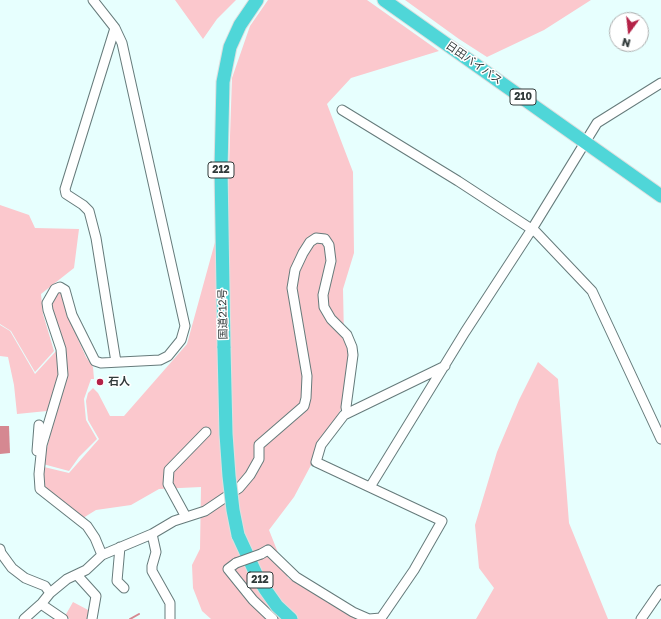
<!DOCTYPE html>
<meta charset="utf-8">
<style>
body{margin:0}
#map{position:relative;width:661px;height:619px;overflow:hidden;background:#e7fffe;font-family:"Golos Text",sans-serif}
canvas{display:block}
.north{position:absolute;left:609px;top:12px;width:40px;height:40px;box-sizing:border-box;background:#fff;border:1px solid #adb0b0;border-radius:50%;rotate:195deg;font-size:11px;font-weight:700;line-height:16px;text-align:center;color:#313a3a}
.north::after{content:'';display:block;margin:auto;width:14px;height:18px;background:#b42247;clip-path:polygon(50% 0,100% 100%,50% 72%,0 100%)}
</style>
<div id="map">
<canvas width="661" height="619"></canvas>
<div class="north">N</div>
</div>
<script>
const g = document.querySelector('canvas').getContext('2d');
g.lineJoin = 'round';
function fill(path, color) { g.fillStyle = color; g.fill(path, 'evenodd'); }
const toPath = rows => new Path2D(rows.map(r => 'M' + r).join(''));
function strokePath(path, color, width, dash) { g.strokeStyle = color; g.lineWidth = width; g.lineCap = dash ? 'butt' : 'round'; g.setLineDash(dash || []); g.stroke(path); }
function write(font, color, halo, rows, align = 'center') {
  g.font = font + ' "Golos Text","Noto Sans JP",sans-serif'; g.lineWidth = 3; g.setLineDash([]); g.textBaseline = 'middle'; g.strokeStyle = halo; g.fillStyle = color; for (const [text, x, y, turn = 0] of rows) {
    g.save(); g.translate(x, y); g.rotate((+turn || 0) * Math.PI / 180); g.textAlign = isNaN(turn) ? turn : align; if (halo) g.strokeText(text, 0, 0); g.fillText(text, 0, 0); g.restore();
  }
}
const green = toPath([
 [175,0,236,0,217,19,203,39],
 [268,0,367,0,439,51,351,78,327,104,353,172,354,253,343,289,344,338,350,359,342,407,294,497,269,530,288,578,320,594,337,608,360,619,211,619,202,611,193,588,192,565,200,549,201,487,159,489,131,505,96,510,83,518,43,490,42,479,44,467,69,473,99,439,88,420,86,401,88,393,93,388,98,393,110,416,124,416,187,344,228,195,232,78,250,26],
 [405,0,591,0,544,30,487,57,459,39],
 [0,205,29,215,35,228,79,229,74,268,41,294,43,314,54,351,35,372,11,331,0,324],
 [58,292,62,294,69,319,86,357,93,367,94,379,91,379,84,399,86,420,97,439,79,457,69,471,43,464,65,376,51,313,52,301],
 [0,325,10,331,35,374,57,350,61,376,47,411,17,414,14,385,8,357,0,356],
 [538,362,558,379,569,523,608,619,476,619,494,588,479,568,475,525,497,452,519,400],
 [73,602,90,611,88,619,70,619,65,616]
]);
const water = toPath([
 [0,426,9,426,10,453,0,454]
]);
const stream = toPath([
 [130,619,139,614]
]);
const minor = toPath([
 [93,0,115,28,122,43,185,326,181,340,168,356,160,360,101,363,95,361,72,315,65,290,60,287,55,289,47,303,48,310,61,349,63,375,42,445,39,474,40,489,87,526,95,538,102,555],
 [115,28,65,189,66,194,83,205,89,211,96,238,116,362],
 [342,110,458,181,536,232,592,291,661,439],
 [37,451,39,425],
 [370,487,465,332,532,229,597,123,661,83],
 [186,517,168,484,169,470,206,432],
 [152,534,156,552,152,566,152,571,170,603,170,619],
 [120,547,117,581,124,588],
 [0,549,1,553,12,568,25,578,45,586,50,593],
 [261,554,268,550,296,577,353,612,369,619,381,618,414,570,442,521,316,462,321,445,344,415,445,366],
 [236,563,228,569,253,600,273,619],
 [77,575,96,596,92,619],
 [41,604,63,619],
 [24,619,42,603,50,593,67,579,86,570,102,555,152,534,174,521,205,511,239,488,250,475,259,459,259,445,304,406,306,398,307,376,292,288,295,270,303,253,310,242,316,238,325,239,329,245,331,261,323,295,324,307,331,319,347,335,352,347,353,355,346,407,347,413],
 [641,619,661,590]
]);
const highway = toPath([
 [384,0,661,196],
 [224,348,221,169,223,82,230,47,240,25,257,0],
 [238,535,256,574,265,589,277,606,291,619]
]);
const minorBridge = toPath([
 [236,563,261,554]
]);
const highwayBridge = toPath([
 [224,348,226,434,229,476,233,510,238,535]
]);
const markers = [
 [100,382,4,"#b42247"]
];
const shields = [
 [523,97,26],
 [221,170,26],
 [260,580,26]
];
const shieldNames = [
 ["210",523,97],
 ["212",221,170],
 ["212",260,580]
];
const streetNames = [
 ["日田バイパス",474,63,35],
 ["国道212号",223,314,-91]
];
const poiNames = [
 ["石人",108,382]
];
fill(green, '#fbc8cd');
fill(water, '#d58891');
strokePath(stream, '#d58891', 2);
strokePath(minor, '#667b7b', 11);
strokePath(highway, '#dedfdf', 15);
strokePath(minor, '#fff', 9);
strokePath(highway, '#4fd6d8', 13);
strokePath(minorBridge, '#667b7b', 11, []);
strokePath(highwayBridge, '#dedfdf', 15, []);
strokePath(minorBridge, '#fff', 9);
strokePath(highwayBridge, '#4fd6d8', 13);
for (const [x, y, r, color] of markers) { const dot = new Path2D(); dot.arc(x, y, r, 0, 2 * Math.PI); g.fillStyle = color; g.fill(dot); strokePath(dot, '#fff', 1.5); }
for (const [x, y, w] of shields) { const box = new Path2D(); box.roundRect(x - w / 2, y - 8, w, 16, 3); g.fillStyle = '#fff'; g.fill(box); strokePath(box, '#313a3a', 1); }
write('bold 10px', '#313a3a', null, shieldNames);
write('11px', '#313a3a', '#fff', streetNames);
write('bold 11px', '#313a3a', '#fff', poiNames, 'left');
</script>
